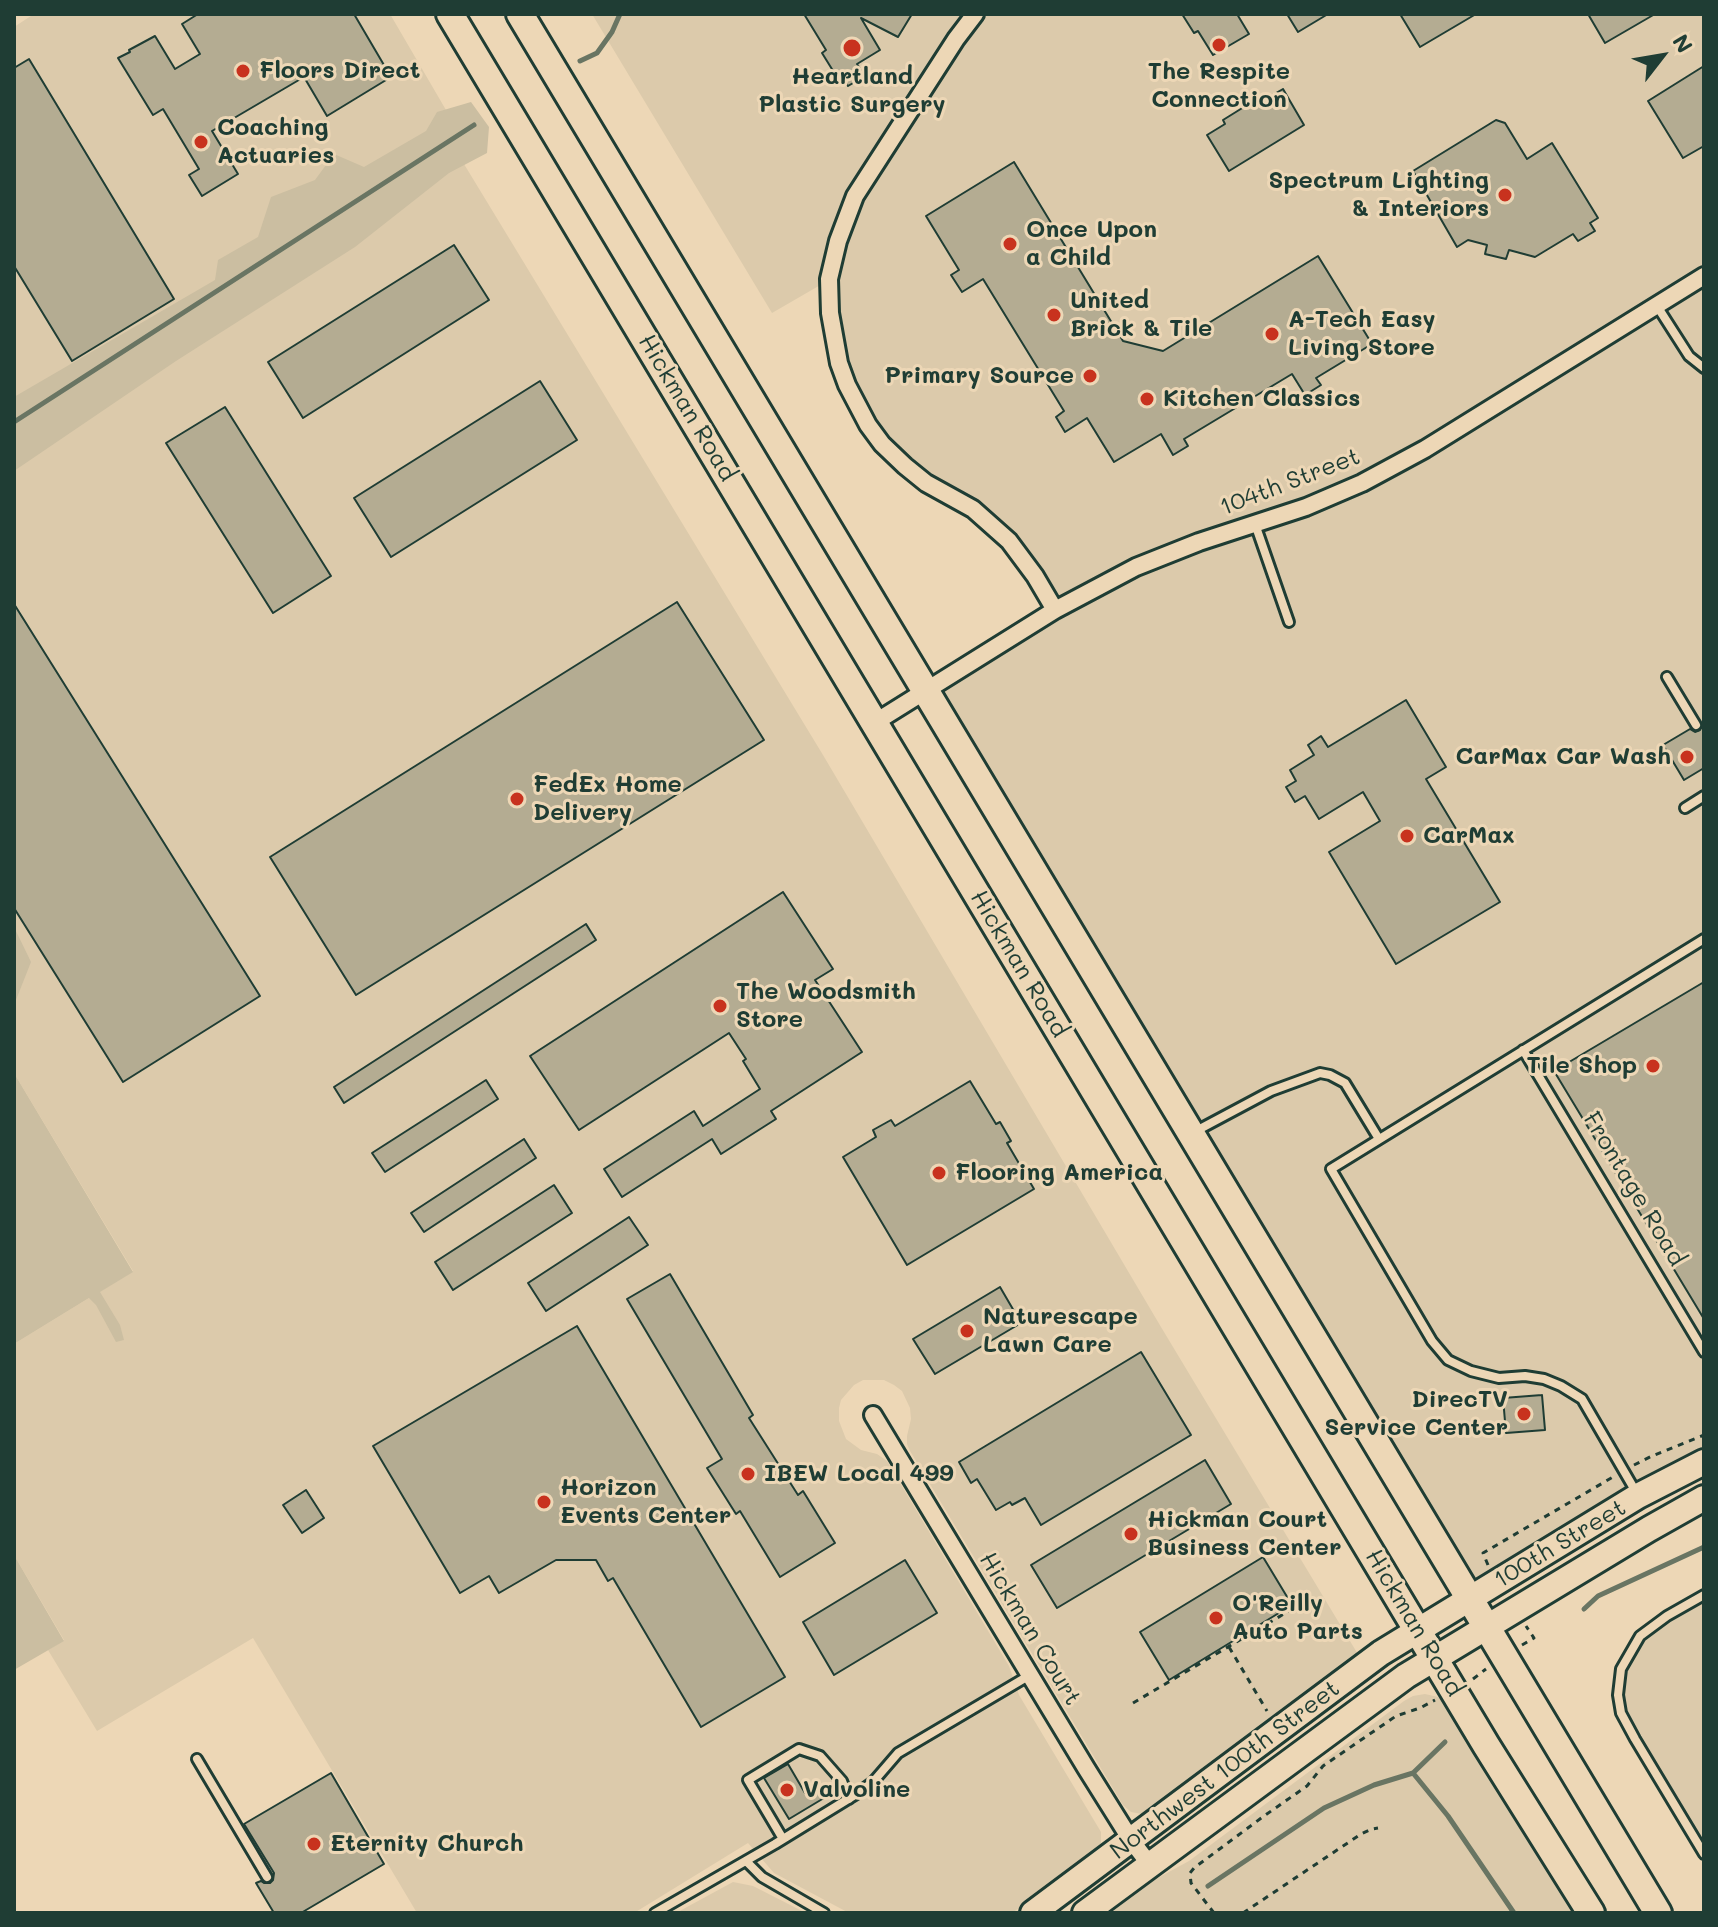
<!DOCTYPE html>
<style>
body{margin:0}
#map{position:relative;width:1718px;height:1927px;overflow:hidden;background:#edd7b6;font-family:Mali,sans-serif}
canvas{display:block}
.frame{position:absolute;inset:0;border:16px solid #1f3d34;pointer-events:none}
.north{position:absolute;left:1622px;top:16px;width:80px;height:80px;-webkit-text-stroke:6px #edd7b6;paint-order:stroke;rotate:59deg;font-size:22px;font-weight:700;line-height:32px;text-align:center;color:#1f3d34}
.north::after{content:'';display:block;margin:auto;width:28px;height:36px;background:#1f3d34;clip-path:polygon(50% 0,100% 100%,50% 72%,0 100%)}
</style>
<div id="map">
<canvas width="1718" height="1927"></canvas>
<div class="frame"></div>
<div class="north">N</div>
</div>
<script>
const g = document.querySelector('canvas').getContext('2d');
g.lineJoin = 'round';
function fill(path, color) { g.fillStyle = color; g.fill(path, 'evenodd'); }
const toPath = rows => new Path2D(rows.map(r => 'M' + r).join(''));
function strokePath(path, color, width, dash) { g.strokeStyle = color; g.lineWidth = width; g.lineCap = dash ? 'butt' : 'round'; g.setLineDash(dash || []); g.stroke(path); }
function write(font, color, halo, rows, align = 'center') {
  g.font = font + ' Mali,sans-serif'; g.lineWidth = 6; g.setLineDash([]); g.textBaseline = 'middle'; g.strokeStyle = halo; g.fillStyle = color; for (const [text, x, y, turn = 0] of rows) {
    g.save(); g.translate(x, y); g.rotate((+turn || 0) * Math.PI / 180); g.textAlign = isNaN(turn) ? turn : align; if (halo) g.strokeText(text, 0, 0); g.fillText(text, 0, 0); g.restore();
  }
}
const built = toPath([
 [34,14,390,14,460,134,450,141,823,755,1161,1327,1359,1656,1148,1812,1142,1814,1131,1812,1123,1805,910,1451,907,1444,907,1436,911,1419,910,1408,902,1391,894,1385,884,1380,863,1380,854,1385,841,1400,839,1408,839,1421,846,1439,861,1450,877,1454,887,1461,1009,1666,1019,1695,1101,1832,1101,1845,1098,1851,1012,1913,849,1913,774,1873,748,1843,634,1913,417,1913,253,1638,97,1731,48,1650,64,1640,14,1555,14,1344,133,1271,14,1073,14,27],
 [592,14,1704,14,1704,1462,1470,1599,926,691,1054,611,1009,541,905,466,847,385,829,280,772,313],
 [1704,1595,1704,1854,1621,1713,1619,1681,1640,1636],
 [1425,1694,1438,1697,1451,1707,1581,1913,1103,1913,1134,1891,1189,1861,1404,1701,1413,1696],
 [733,1882,753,1886,806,1913,676,1913]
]);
const green = toPath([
 [471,102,489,127,487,153,449,173,355,247,176,361,14,471,14,397,215,280,218,260,258,237,271,197,315,180,334,154,364,167,426,131,437,112],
 [14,927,31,962,14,1005],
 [14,1073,133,1272,100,1292,120,1325,124,1340,116,1342,96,1305,89,1298,14,1344],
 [14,1555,64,1641,14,1670]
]);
const stream = toPath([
 [580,61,597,53,612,32,620,14],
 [14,422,474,125],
 [1584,1609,1598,1596,1704,1547],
 [1413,1773,1448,1816,1514,1913],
 [1208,1886,1324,1808,1374,1785,1413,1773,1445,1742]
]);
const building = toPath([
 [198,14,354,14,391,77,327,116,304,77,212,131,238,174,202,196,189,175,199,169,163,109,153,115,118,58,130,52,129,50,155,36,175,69,200,54,182,24,198,14],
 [804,14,912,14,898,37,861,18,880,50,857,64,865,76,848,86,839,71,835,74,822,53,826,50,804,14],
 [1182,14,1237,14,1249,34,1213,55,1198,31,1194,33,1182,14],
 [1287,14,1328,14,1298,32,1287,14],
 [1400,14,1476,14,1420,47,1400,14],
 [1588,14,1655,14,1605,43,1588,14],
 [29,59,174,299,72,361,14,266,14,68,29,59],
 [1704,66,1704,146,1683,158,1648,101,1704,66],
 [1283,89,1304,125,1229,171,1207,135,1225,124,1223,120,1260,97,1262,101,1283,89],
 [1496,120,1505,123,1527,159,1552,143,1598,218,1590,223,1595,231,1578,241,1573,234,1535,257,1509,250,1506,259,1485,254,1487,245,1468,240,1457,247,1413,171,1496,120],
 [1014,162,1123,341,1163,351,1318,256,1372,344,1316,378,1321,385,1305,395,1292,374,1184,439,1188,446,1173,455,1161,434,1114,462,1087,418,1065,432,1056,417,1064,411,983,279,962,292,951,275,959,270,926,216,1014,162],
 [454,245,489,300,303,418,268,362,454,245],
 [540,381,577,440,391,557,354,498,540,381],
 [225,407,331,576,273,613,166,443,225,407],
 [677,602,764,740,356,995,270,857,677,602],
 [14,604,260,996,123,1082,14,908,14,604],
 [1406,700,1446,767,1426,779,1500,902,1396,964,1329,852,1380,821,1363,792,1319,819,1305,796,1295,802,1286,787,1296,781,1290,770,1314,755,1308,745,1321,736,1328,747,1406,700],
 [1704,720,1704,768,1684,780,1663,745,1690,729,1695,732,1700,730,1704,720],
 [783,892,833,969,815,980,862,1052,771,1111,776,1119,721,1154,712,1139,622,1197,604,1169,694,1111,703,1126,760,1089,743,1061,746,1059,729,1033,579,1130,530,1056,783,892],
 [586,924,596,940,344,1103,334,1087,586,924],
 [1704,982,1704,1319,1554,1071,1704,982],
 [486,1080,498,1099,385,1172,372,1153,486,1080],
 [970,1081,996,1124,1000,1122,1011,1141,1007,1143,1034,1189,907,1265,843,1157,876,1137,873,1130,891,1120,895,1126,970,1081],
 [524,1139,536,1158,424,1232,411,1213,524,1139],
 [554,1185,572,1213,453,1290,435,1262,554,1185],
 [629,1217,648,1245,546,1311,528,1283,629,1217],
 [670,1274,753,1415,749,1418,798,1495,803,1491,835,1543,780,1577,740,1511,736,1514,707,1468,722,1459,627,1299,670,1274],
 [1000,1287,1021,1323,935,1374,913,1339,1000,1287],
 [577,1326,785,1677,701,1727,613,1578,608,1581,596,1560,556,1560,499,1593,489,1576,460,1593,373,1446,577,1326],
 [1141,1352,1191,1435,1041,1525,1025,1498,1012,1505,1010,1502,996,1510,977,1479,971,1483,959,1462,1141,1352],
 [1542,1395,1545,1430,1506,1433,1503,1398,1542,1395],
 [1205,1460,1231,1504,1057,1608,1031,1565,1205,1460],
 [306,1490,324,1518,302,1533,283,1505,306,1490],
 [1263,1557,1292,1605,1169,1680,1140,1632,1263,1557],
 [905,1560,937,1613,834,1675,803,1622,905,1560],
 [788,1764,805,1793,817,1786,824,1798,789,1819,764,1778,788,1764],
 [331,1773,384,1864,301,1913,274,1913,256,1883,261,1881,264,1883,270,1883,273,1880,274,1873,244,1824,331,1773]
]);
const path = toPath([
 [1634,1465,1652,1456,1704,1435],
 [1488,1565,1483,1553,1613,1477],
 [1522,1645,1534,1638,1526,1626],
 [1229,1647,1267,1711],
 [1473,1679,1486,1669],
 [1133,1703,1294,1608],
 [1214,1913,1191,1883,1190,1873,1194,1868,1264,1816,1307,1786,1323,1766,1396,1716,1420,1708,1435,1700],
 [1243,1913,1361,1834,1372,1829,1378,1828]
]);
const service = toPath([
 [1657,306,1689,356,1704,368],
 [1255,524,1289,622],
 [1667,677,1696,725],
 [1685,808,1704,796],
 [1523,1050,1704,1352],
 [1196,1131,1271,1091,1320,1073,1330,1075,1345,1083,1379,1139],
 [1636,1492,1582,1399,1561,1386,1544,1379,1525,1376,1499,1378,1471,1371,1448,1360,1432,1341,1331,1169,1704,939],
 [1704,1595,1667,1616,1640,1636,1621,1669,1618,1695,1621,1713,1635,1739,1704,1854],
 [197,1759,267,1877],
 [783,1839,748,1780,799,1749,820,1756,842,1781,849,1799],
 [746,1861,762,1877,824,1913],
 [655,1913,775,1844,858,1793,873,1782,898,1753,1030,1675]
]);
const minor = toPath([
 [975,14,956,39,855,196,838,241,829,279,830,313,839,363,847,385,868,425,882,444,905,466,926,483,973,509,1009,541,1035,576,1055,610],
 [874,723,1055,610,1136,567,1199,542,1306,507,1362,483,1425,449,1704,276],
 [873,1415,1086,1768,1131,1840,1150,1865]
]);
const secondary = toPath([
 [1033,1913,1381,1653,1638,1496,1704,1462],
 [1085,1913,1406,1676,1649,1529,1704,1498]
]);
const primary = toPath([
 [450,14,1486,1745,1591,1913],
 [520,14,1658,1913]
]);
const markers = [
 [1219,45,8,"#c8321e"],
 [852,48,10,"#c8321e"],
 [243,71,8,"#c8321e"],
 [201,142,8,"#c8321e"],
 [1505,195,8,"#c8321e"],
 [1010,244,8,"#c8321e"],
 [1054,315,8,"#c8321e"],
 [1272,334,8,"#c8321e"],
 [1090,376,8,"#c8321e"],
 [1147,399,8,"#c8321e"],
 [1687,757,8,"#c8321e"],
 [517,799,8,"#c8321e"],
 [1407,836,8,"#c8321e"],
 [720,1006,8,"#c8321e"],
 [1653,1066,8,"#c8321e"],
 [939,1173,8,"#c8321e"],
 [967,1331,8,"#c8321e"],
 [1524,1414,8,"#c8321e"],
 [748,1474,8,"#c8321e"],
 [544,1502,8,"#c8321e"],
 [1131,1534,8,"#c8321e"],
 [1216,1618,8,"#c8321e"],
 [787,1790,8,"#c8321e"],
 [314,1844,8,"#c8321e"]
];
const poiNames = [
 ["Floors Direct",259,71],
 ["The Respite",1219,72,"center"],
 ["Connection",1219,100,"center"],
 ["Heartland",852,77,"center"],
 ["Plastic Surgery",852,105,"center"],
 ["Coaching",217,128],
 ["Actuaries",217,156],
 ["Spectrum Lighting",1489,181,"right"],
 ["& Interiors",1489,209,"right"],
 ["Once Upon",1026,230],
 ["a Child",1026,258],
 ["United",1070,301],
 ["Brick & Tile",1070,329],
 ["A-Tech Easy",1288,320],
 ["Living Store",1288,348],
 ["Primary Source",1074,376,"right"],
 ["Kitchen Classics",1163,399],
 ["CarMax Car Wash",1671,757,"right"],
 ["FedEx Home",533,785],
 ["Delivery",533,813],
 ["CarMax",1423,836],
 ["The Woodsmith",736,992],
 ["Store",736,1020],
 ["Tile Shop",1637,1066,"right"],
 ["Flooring America",955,1173],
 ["Naturescape",983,1317],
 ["Lawn Care",983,1345],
 ["DirecTV",1508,1400,"right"],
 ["Service Center",1508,1428,"right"],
 ["IBEW Local 499",764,1474],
 ["Horizon",560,1488],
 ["Events Center",560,1516],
 ["Hickman Court",1147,1520],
 ["Business Center",1147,1548],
 ["O'Reilly",1232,1604],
 ["Auto Parts",1232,1632],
 ["Valvoline",803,1790],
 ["Eternity Church",330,1844]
];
const streetNames = [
 ["Hickman Road",687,408,59],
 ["104th Street",1290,482,-21],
 ["Hickman Road",1019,964,59],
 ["Frontage Road",1634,1189,59],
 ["100th Street",1560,1544,-31],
 ["Hickman Road",1414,1623,59],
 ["Hickman Court",1030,1629,59],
 ["Northwest 100th Street",1225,1770,-37]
];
fill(built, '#dccaab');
fill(green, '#cbbea1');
strokePath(stream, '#697563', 5);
fill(building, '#b4ac92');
strokePath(building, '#1f3d34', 2);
strokePath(service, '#1f3d34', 14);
strokePath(minor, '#1f3d34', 22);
strokePath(secondary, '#1f3d34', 30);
strokePath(primary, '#1f3d34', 32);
strokePath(path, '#1f3d34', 3, [6, 6]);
strokePath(service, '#edd7b6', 8);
strokePath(minor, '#edd7b6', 16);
strokePath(secondary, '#edd7b6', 24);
strokePath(primary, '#edd7b6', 26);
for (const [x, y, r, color] of markers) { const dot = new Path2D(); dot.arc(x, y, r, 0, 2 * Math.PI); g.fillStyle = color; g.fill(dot); strokePath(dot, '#edd7b6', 3); }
write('bold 24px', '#1f3d34', '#edd7b6', poiNames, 'left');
write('24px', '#1f3d34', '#edd7b6', streetNames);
</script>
